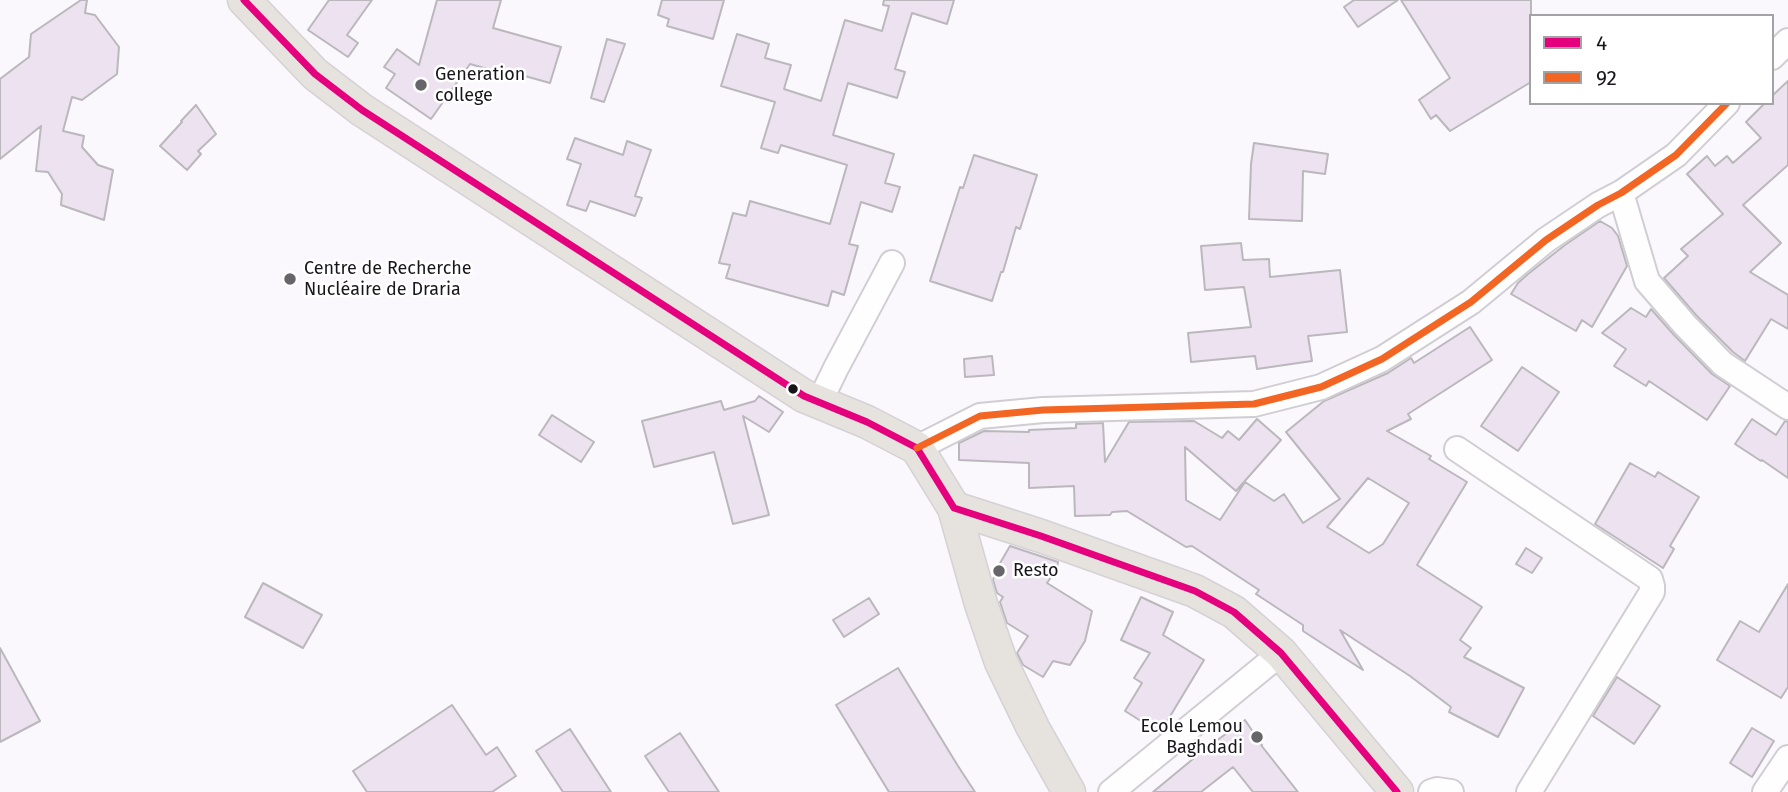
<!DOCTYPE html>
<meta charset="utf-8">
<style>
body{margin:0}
#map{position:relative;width:1788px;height:792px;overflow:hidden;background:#faf7fd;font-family:"Fira Sans",sans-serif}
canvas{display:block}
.legend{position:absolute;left:1529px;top:14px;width:245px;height:91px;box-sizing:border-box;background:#fff;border:2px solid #a3a2a4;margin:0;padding:9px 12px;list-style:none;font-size:21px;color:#19161b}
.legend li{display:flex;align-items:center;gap:14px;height:35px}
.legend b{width:35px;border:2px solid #a3a2a4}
</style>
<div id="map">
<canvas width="1788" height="792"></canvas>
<ul class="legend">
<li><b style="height:9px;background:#e5007d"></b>4</li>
<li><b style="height:9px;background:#f26522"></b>92</li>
</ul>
</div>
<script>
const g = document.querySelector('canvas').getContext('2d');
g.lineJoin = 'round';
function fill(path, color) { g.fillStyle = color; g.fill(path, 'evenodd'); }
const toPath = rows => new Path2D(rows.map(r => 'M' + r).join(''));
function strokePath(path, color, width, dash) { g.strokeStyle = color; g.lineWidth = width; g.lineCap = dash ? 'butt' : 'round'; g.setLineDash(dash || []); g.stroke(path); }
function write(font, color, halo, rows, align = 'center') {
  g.font = font + ' "Fira Sans",sans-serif'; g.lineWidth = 5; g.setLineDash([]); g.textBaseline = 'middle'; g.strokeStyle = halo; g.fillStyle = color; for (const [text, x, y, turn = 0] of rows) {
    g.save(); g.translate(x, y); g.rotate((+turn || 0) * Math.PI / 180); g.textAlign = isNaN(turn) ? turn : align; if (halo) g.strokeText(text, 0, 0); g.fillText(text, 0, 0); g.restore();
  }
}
const building = toPath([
 [81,0,87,0,85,13,95,15,119,47,117,74,82,100,72,97,63,131,84,136,82,147,98,165,113,170,104,220,61,205,62,194,48,172,36,171,41,126,0,159,0,79,29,57,31,34,81,0],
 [329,0,372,0,347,35,358,43,348,57,308,30,329,0],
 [437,0,501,0,493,28,561,47,550,83,514,73,513,76,470,64,431,119,386,88,395,74,384,67,397,49,419,65,437,0],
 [662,0,724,0,713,39,667,26,669,19,658,15,662,0],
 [884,0,954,0,947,24,912,13,895,69,905,72,897,98,848,83,833,135,894,154,885,183,900,187,892,212,861,202,849,244,858,246,844,295,832,291,828,306,726,278,730,265,719,263,733,213,746,216,750,201,830,224,847,165,781,145,778,153,761,148,775,102,721,86,737,34,769,44,765,58,791,65,784,89,821,101,845,20,882,31,889,6,883,5,884,0],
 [1354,0,1398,0,1358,27,1344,7,1354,0],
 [1401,0,1531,0,1531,82,1450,131,1436,115,1431,119,1419,100,1450,78,1401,0],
 [607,39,625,44,604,102,591,98,607,39],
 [1788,81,1788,165,1743,205,1781,243,1750,272,1788,295,1788,329,1771,319,1745,361,1733,352,1696,315,1664,278,1688,256,1681,249,1723,214,1687,174,1707,156,1715,166,1727,156,1733,163,1761,138,1746,122,1765,103,1772,103,1772,96,1788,81],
 [196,105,216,134,198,151,201,154,187,170,160,146,182,122,181,121,196,105],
 [575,138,623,155,627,141,651,150,635,196,642,198,635,216,590,201,586,211,567,205,581,164,567,159,575,138],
 [1254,143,1328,154,1325,174,1303,171,1302,221,1249,219,1251,164,1254,143],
 [974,155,1037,175,1020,229,1016,227,1003,272,1001,272,992,301,930,281,960,187,963,188,974,155],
 [1600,221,1612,228,1618,236,1627,266,1592,327,1582,320,1576,331,1511,294,1518,283,1528,274,1565,245,1600,221],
 [1241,243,1243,260,1269,259,1270,277,1340,270,1347,332,1308,336,1312,361,1257,369,1255,356,1191,362,1188,333,1251,327,1244,287,1205,290,1201,246,1241,243],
 [1631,308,1646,317,1651,309,1674,335,1712,374,1730,386,1707,420,1649,381,1646,386,1614,366,1626,349,1602,333,1631,308],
 [1470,327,1492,360,1408,414,1411,419,1387,431,1431,456,1429,459,1467,482,1417,565,1482,607,1460,640,1471,648,1464,657,1524,688,1498,737,1449,712,1451,707,1410,676,1340,630,1363,670,1303,631,1303,625,1256,594,1259,590,1192,546,1186,547,1127,511,1112,512,1110,515,1075,516,1074,486,1029,488,1029,463,959,460,959,443,984,431,1029,432,1029,430,1076,428,1076,424,1103,423,1105,462,1129,422,1194,421,1222,438,1228,431,1239,440,1257,419,1281,440,1236,491,1185,447,1186,500,1220,520,1245,482,1274,501,1284,494,1303,523,1340,499,1286,432,1324,401,1388,373,1411,358,1414,363,1470,327],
 [1368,478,1409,503,1383,544,1369,553,1327,527,1368,478],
 [992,356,994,375,965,377,964,359,992,356],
 [1522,367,1559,392,1518,451,1481,426,1522,367],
 [759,396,783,412,769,432,743,416,769,515,733,524,714,452,654,467,642,421,721,401,724,410,755,401,759,396],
 [552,415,594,442,581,462,539,435,552,415],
 [1752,419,1776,435,1785,421,1788,422,1788,478,1762,460,1761,461,1735,444,1752,419],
 [1630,463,1655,477,1658,472,1699,497,1670,546,1674,549,1663,568,1595,524,1630,463],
 [1010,546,1058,562,1057,568,1047,583,1092,611,1085,641,1070,665,1053,661,1043,677,1023,665,1017,653,1028,636,1007,623,1000,602,1003,597,997,593,993,580,996,570,1010,546],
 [1526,548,1542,558,1532,573,1516,564,1526,548],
 [263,583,322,615,303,648,245,617,263,583],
 [1788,584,1788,687,1781,698,1717,660,1740,621,1759,632,1788,584],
 [1141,597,1173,612,1163,635,1204,660,1160,733,1125,711,1142,683,1134,678,1150,653,1121,640,1141,597],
 [869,598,879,614,844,637,833,620,869,598],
 [0,648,40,721,0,742,0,648],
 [898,668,958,766,975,792,889,792,836,705,898,668],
 [1617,677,1660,706,1634,744,1593,716,1617,677],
 [452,705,486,755,497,747,516,776,492,792,367,792,353,771,452,705],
 [1245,720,1262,745,1261,745,1298,792,1253,792,1233,767,1201,792,1153,792,1205,749,1245,720],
 [1752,728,1774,741,1752,777,1730,763,1752,728],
 [570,729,611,792,563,792,536,751,570,729],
 [680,733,719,792,669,792,645,756,680,733]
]);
const minor = toPath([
 [1772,57,1788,41],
 [1621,193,1647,281,1685,325,1723,364,1788,407],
 [819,403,836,368,892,263],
 [917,448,980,416,1043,410,1254,404,1321,387,1382,359,1471,302,1546,240,1598,205,1621,193,1676,155,1727,103],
 [1457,449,1650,579,1652,586,1652,592,1529,792],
 [1111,792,1281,653],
 [1431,792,1437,790,1451,792],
 [1765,792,1788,758]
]);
const major = toPath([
 [244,0,315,74,362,110,804,396,867,422,917,448,954,508,1041,536,1195,591,1234,612,1281,653,1397,792],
 [954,508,981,604,1001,662,1033,728,1069,792]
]);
const bus1 = toPath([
 [244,0,315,74,362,110,804,396,867,422,917,448,954,508,1041,536,1195,591,1234,612,1281,653,1397,792]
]);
const bus2 = toPath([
 [917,448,980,416,1043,410,1254,404,1321,387,1382,359,1471,302,1546,240,1598,205,1621,193,1676,155,1727,103]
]);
const markers = [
 [421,85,7,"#68656a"],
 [290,279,7,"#68656a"],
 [793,389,6,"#19161b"],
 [999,571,7,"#68656a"],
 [1257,737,7,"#68656a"]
];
const poiNames = [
 ["Generation",435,75],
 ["college",435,96],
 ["Centre de Recherche",304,269],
 ["Nucléaire de Draria",304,290],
 ["Resto",1013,571],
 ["Ecole Lemou",1243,727,"right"],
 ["Baghdadi",1243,748,"right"]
];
fill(building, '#ede2f0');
strokePath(building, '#bbb8bd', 2);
strokePath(minor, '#d0cdd3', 28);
strokePath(major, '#d4d2d5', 35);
strokePath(minor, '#fefeff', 24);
strokePath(major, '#e6e3de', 32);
strokePath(bus1, '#e5007d', 7);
strokePath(bus2, '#f26522', 7);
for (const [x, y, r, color] of markers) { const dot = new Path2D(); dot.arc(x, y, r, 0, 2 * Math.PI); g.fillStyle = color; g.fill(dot); strokePath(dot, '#fff', 2.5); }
write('18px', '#19161b', '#fff', poiNames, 'left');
</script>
